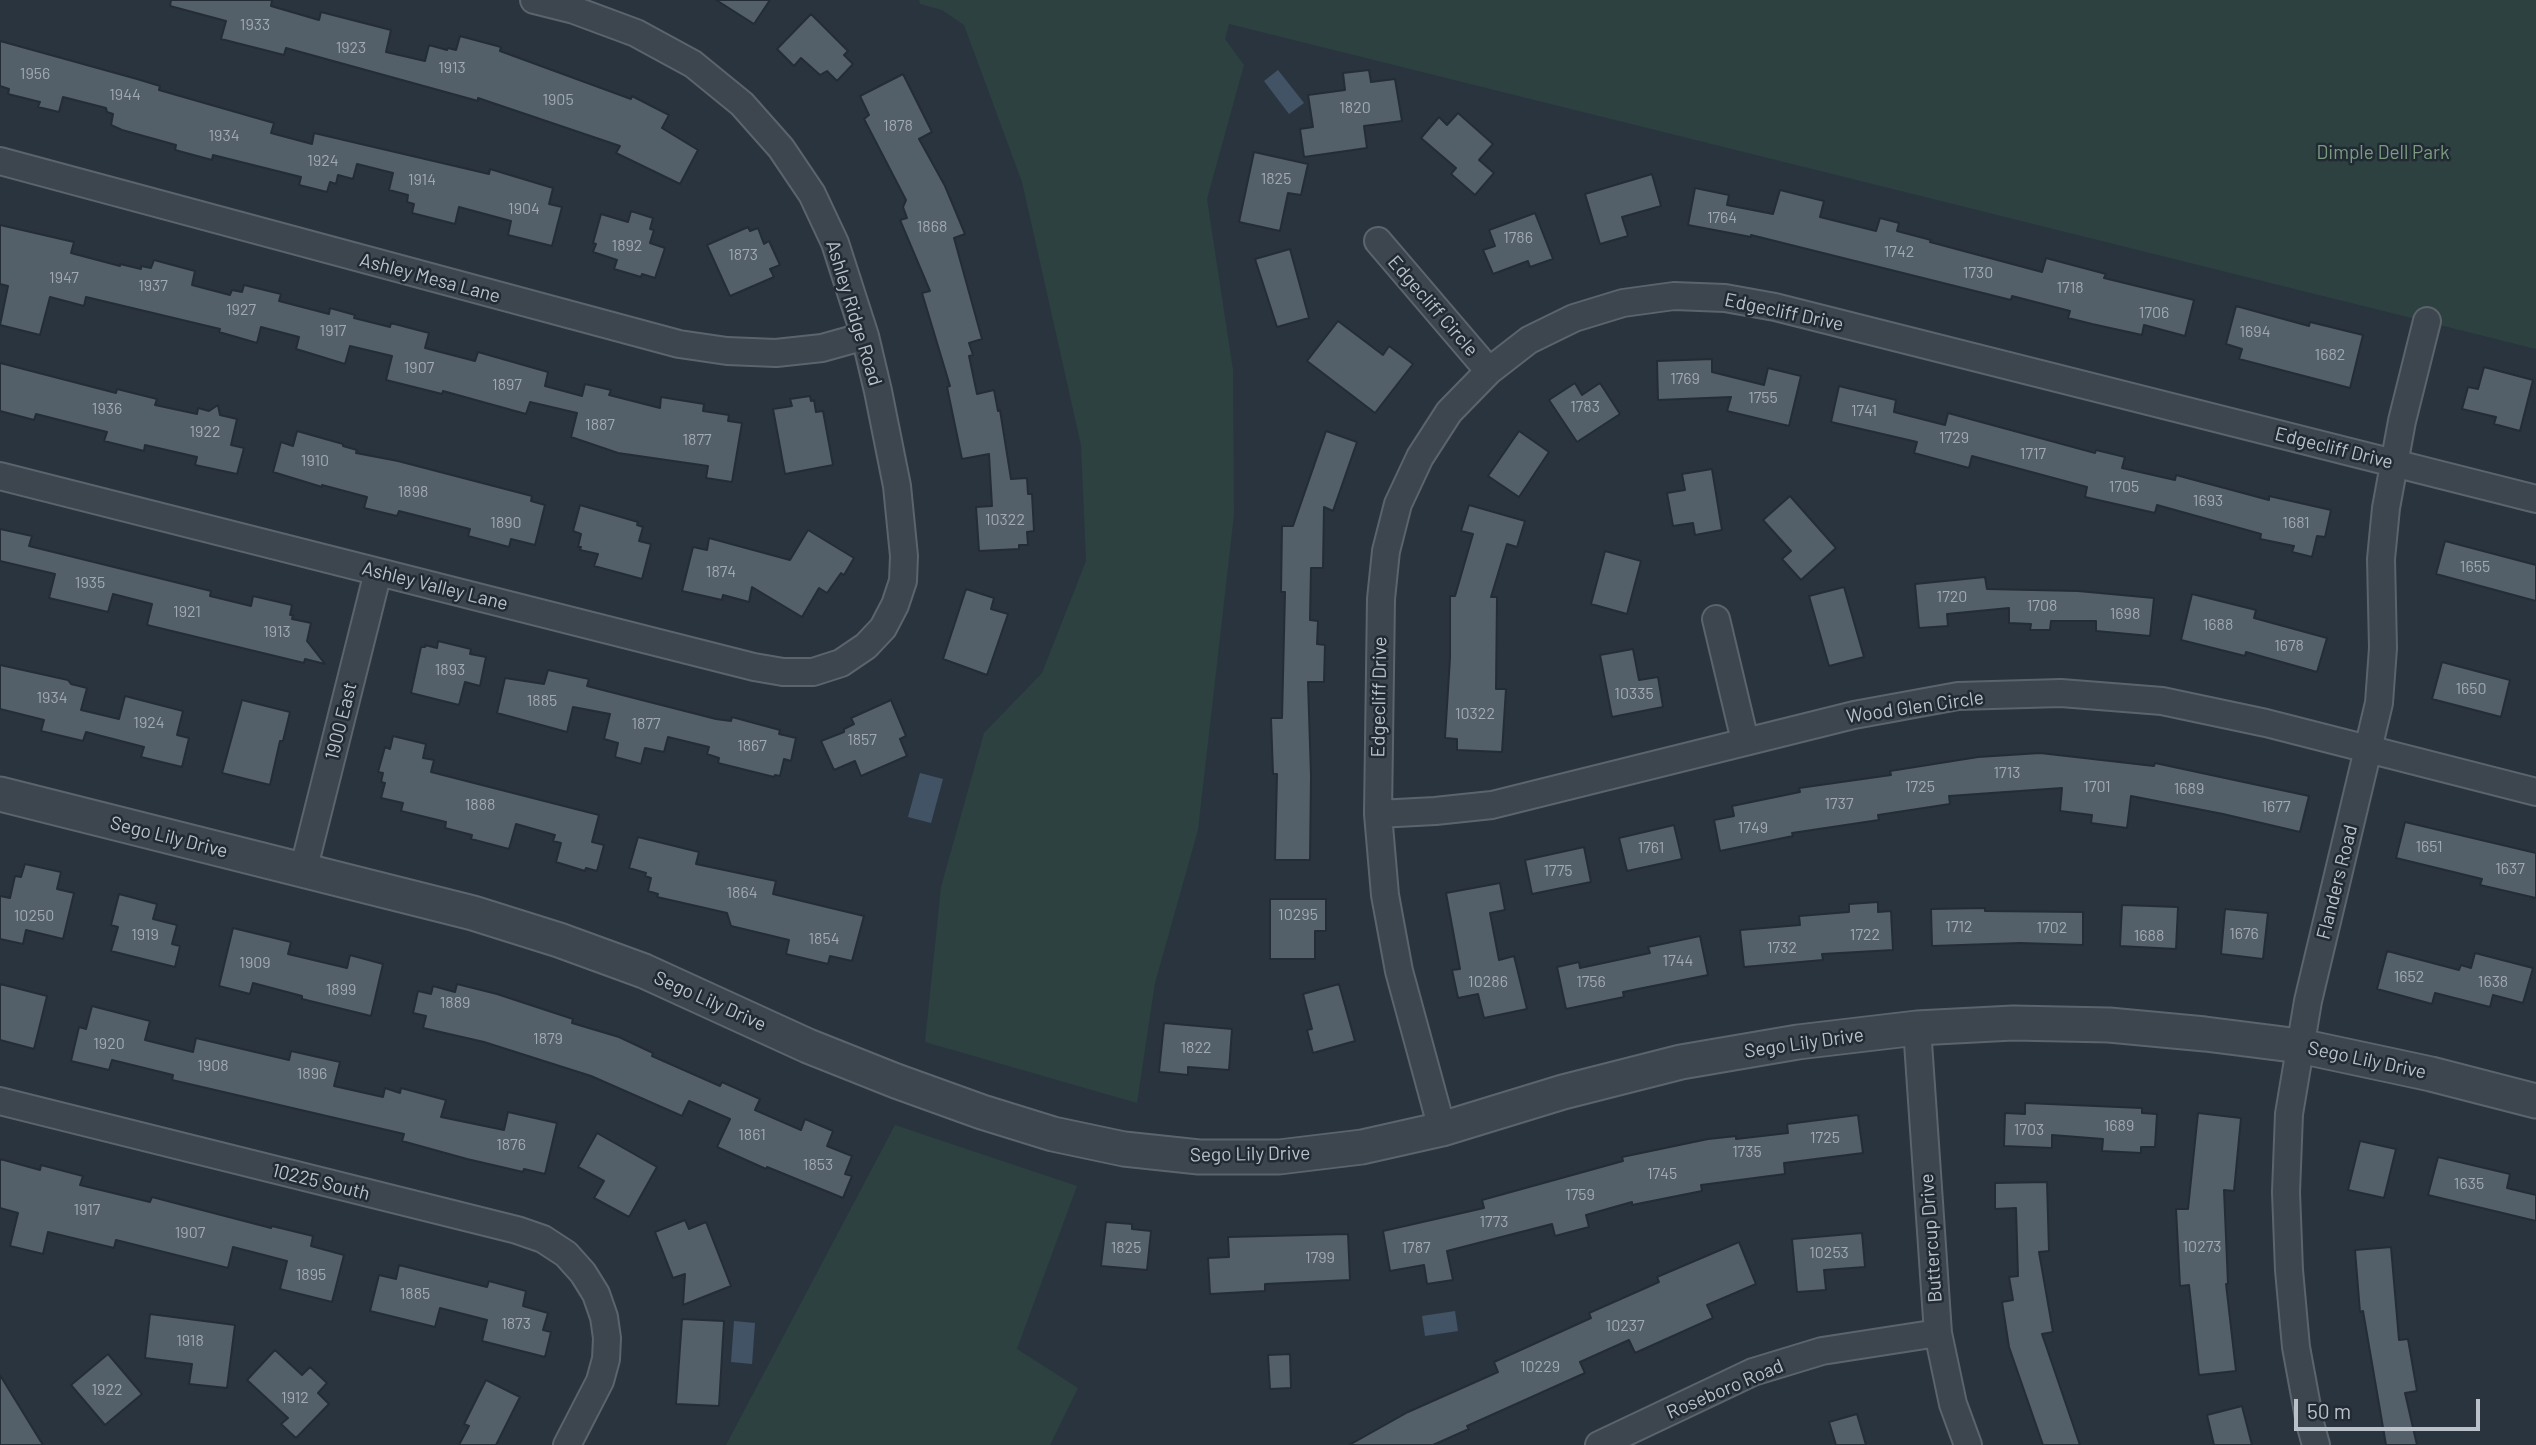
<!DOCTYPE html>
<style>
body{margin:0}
#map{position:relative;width:2536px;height:1445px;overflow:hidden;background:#2a343e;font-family:Barlow,sans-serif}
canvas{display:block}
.scale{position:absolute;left:2294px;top:1399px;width:186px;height:32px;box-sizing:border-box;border:4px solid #bac1c9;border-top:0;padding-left:9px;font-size:21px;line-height:24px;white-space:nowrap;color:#bac1c9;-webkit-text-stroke:5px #222b34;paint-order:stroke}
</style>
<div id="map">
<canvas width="2536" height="1445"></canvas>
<div class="scale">50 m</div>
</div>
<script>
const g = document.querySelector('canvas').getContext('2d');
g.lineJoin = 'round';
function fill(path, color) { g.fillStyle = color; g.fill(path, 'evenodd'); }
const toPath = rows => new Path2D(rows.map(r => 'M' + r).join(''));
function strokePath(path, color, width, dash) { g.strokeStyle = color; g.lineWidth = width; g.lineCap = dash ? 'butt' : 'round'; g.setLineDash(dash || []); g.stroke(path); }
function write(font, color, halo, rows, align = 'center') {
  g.font = font + ' Barlow,sans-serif'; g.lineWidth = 5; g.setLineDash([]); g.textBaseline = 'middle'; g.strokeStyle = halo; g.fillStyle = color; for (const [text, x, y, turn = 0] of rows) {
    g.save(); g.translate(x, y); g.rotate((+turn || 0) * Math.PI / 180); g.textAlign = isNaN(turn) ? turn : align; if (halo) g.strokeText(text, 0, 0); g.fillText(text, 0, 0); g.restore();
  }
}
const green = toPath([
 [919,0,2536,0,2536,349,1229,24,1225,39,1244,65,1207,199,1233,370,1234,515,1198,830,1155,983,1137,1103,925,1042,941,887,984,733,1042,673,1086,561,1081,445,1022,182,964,25,942,10,920,4],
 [895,1125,1077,1186,1017,1349,1078,1388,1050,1445,726,1445]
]);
const water = toPath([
 [1278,70,1304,103,1289,114,1264,81],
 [920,773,943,779,931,823,908,817],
 [1455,1311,1458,1331,1425,1336,1422,1316],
 [734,1321,755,1323,752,1364,731,1362]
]);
const building = toPath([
 [171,0,272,0,271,6,319,20,321,12,391,30,386,52,425,61,429,45,447,50,448,48,456,50,460,36,501,47,500,51,631,99,632,96,669,115,662,128,698,150,680,184,616,153,620,146,478,98,478,101,286,48,284,55,221,39,226,21,170,6,171,0],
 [716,0,770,0,754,24,716,0],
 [811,14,848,51,844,55,853,64,837,81,827,71,820,75,801,58,794,66,777,49,811,14],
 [0,41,137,79,160,86,159,90,274,123,271,133,312,144,314,133,489,174,490,169,553,188,549,204,562,207,552,246,508,235,511,221,459,207,455,224,412,213,414,204,407,202,408,195,389,190,393,173,357,164,353,179,338,175,336,184,330,182,327,192,299,185,301,177,213,155,212,160,175,150,176,145,122,130,111,125,113,114,107,112,106,108,63,97,59,112,38,107,40,102,8,94,9,89,0,86,0,41],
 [1369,70,1371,82,1395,79,1402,121,1364,126,1367,148,1304,157,1300,129,1313,127,1308,95,1345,90,1343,73,1369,70],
 [903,74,932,132,919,139,945,186,965,234,954,238,982,339,969,343,973,355,969,356,977,394,994,390,998,411,1000,410,1011,479,1027,478,1028,494,1032,494,1034,531,1027,532,1028,545,1019,545,1019,549,979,551,976,507,992,506,989,454,962,459,947,387,950,386,922,293,930,291,900,220,907,218,903,207,906,200,864,119,869,115,860,96,903,74],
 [1458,113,1493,144,1479,160,1494,173,1475,195,1451,174,1456,168,1421,138,1439,117,1447,125,1458,113],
 [1254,152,1308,164,1301,195,1288,193,1280,231,1239,222,1254,152],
 [1652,174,1661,206,1622,217,1628,236,1600,244,1585,194,1652,174],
 [1695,188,1729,195,1727,205,1773,214,1780,190,1824,201,1820,217,1876,231,1880,218,1899,223,1897,231,1931,240,1930,242,2042,272,2046,258,2106,274,2104,278,2194,300,2185,336,2144,325,2142,335,2092,324,2068,318,2070,311,2012,296,2011,300,1751,235,1751,237,1688,225,1695,188],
 [631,211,653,218,650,229,654,230,650,243,665,248,655,278,642,274,641,277,614,269,617,260,593,252,596,244,593,243,601,214,628,222,631,211],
 [1535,213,1553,259,1530,267,1528,261,1493,274,1483,250,1495,246,1489,230,1535,213],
 [0,225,74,242,71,253,120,266,120,264,141,269,141,266,151,268,154,260,195,271,192,285,230,295,232,290,242,292,244,285,281,294,279,301,329,314,330,308,355,315,354,318,390,327,391,323,429,333,425,348,475,361,478,352,548,372,545,386,582,396,585,384,611,390,609,395,660,408,661,397,704,404,703,411,729,415,728,421,742,423,732,482,706,478,708,466,618,453,571,437,577,413,530,402,526,414,443,391,442,394,386,380,392,356,350,346,345,364,296,349,299,337,261,327,257,343,219,332,220,329,86,297,84,306,50,297,40,335,0,325,8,286,0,284,0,225],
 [748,227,750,231,758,228,764,244,769,241,780,265,770,269,774,277,730,296,707,245,748,227],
 [1290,249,1309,318,1277,327,1255,259,1290,249],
 [2236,306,2309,326,2310,322,2363,335,2350,388,2239,359,2242,349,2226,344,2236,306],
 [1338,321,1383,355,1389,346,1413,364,1375,413,1307,361,1338,321],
 [1712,359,1712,372,1764,385,1768,368,1801,376,1789,426,1727,411,1731,397,1658,400,1657,361,1712,359],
 [0,363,116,393,117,389,157,399,155,405,197,414,198,408,209,411,218,405,220,415,237,419,231,445,244,448,237,474,195,465,197,457,145,445,144,451,104,441,107,432,36,414,34,420,0,411,0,363],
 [2484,367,2533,380,2520,431,2494,424,2496,417,2462,409,2468,387,2478,389,2484,367],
 [1575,383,1582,395,1600,383,1620,414,1577,442,1549,400,1575,383],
 [1839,386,1896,400,1894,412,1945,425,1948,413,2095,453,2096,450,2125,457,2122,468,2175,480,2176,475,2269,500,2269,496,2331,510,2325,537,2317,536,2312,557,2292,552,2294,546,2260,539,2261,534,2157,505,2155,513,2085,497,2087,487,1972,456,1969,468,1914,453,1917,442,1831,422,1839,386],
 [810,396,811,401,814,400,816,412,823,411,833,465,785,474,773,409,792,406,790,399,810,396],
 [297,431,343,444,343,446,357,450,356,453,398,461,532,496,531,501,545,505,535,545,511,539,509,547,468,536,470,529,399,511,397,516,364,508,367,497,322,485,322,487,273,472,281,442,293,446,297,431],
 [1326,431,1357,442,1333,511,1324,507,1323,568,1311,568,1310,620,1318,621,1317,644,1325,645,1324,682,1308,682,1311,776,1310,860,1275,860,1277,774,1273,774,1271,718,1282,718,1285,592,1281,592,1282,526,1293,526,1326,431],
 [1519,431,1549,452,1519,497,1488,476,1519,431],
 [1712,469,1722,530,1695,535,1693,523,1673,526,1667,493,1685,490,1682,474,1712,469],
 [1790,496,1836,548,1801,580,1782,559,1791,551,1763,520,1790,496],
 [580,505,638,522,637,525,643,527,639,541,651,544,642,579,594,566,598,554,580,550,581,547,578,547,581,534,573,531,580,505],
 [1469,505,1525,521,1517,547,1507,544,1491,597,1497,597,1496,689,1506,689,1502,752,1457,750,1457,739,1445,738,1450,658,1450,596,1455,596,1473,534,1461,531,1469,505],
 [0,529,32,536,29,546,211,591,210,596,251,606,253,596,292,605,290,615,293,615,292,619,311,623,307,641,325,664,305,659,304,663,147,625,152,604,113,594,108,612,49,598,55,574,0,561,0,529],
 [808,530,854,558,844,575,841,573,827,593,819,588,802,617,752,587,749,602,723,595,722,600,682,591,693,547,707,550,709,538,790,560,808,530],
 [2445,541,2536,565,2536,601,2436,574,2445,541],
 [1605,551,1641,561,1627,614,1591,604,1605,551],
 [1985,577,1987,589,2078,591,2154,598,2150,636,2096,631,2096,621,2051,621,2050,630,2030,630,2031,624,2009,623,2009,608,1947,614,1948,626,1919,628,1915,584,1985,577],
 [1844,587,1864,657,1829,666,1809,596,1844,587],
 [966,589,994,598,991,609,1008,614,987,675,943,659,966,589],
 [2192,594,2256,610,2254,618,2327,638,2317,672,2246,652,2245,656,2181,640,2192,594],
 [438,641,471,649,470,654,486,657,480,686,465,682,459,705,411,693,421,647,425,647,425,645,437,648,438,641],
 [1633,649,1639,680,1658,677,1663,707,1612,717,1600,655,1633,649],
 [2442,662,2510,680,2501,717,2432,699,2442,662],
 [0,665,68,680,71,684,87,688,81,710,119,719,125,696,183,711,177,735,189,738,182,767,141,757,144,747,86,732,83,741,41,731,44,720,0,709,0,665],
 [548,670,589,679,587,686,716,719,731,721,732,717,780,730,779,734,796,738,791,761,784,759,780,776,775,775,774,777,718,763,719,758,707,754,709,747,668,737,664,752,645,748,641,764,615,757,618,743,604,739,610,714,573,707,567,732,497,713,505,678,544,684,548,670],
 [242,700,290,712,283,741,280,741,270,785,222,773,242,700],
 [891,700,906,736,900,739,907,756,861,776,855,761,834,770,821,741,844,732,844,729,854,724,851,718,891,700],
 [393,736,426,744,423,758,434,760,431,772,599,815,592,842,604,845,597,871,586,868,585,871,556,862,561,843,553,841,555,835,516,824,509,849,471,839,472,835,445,828,446,822,401,811,403,803,381,798,385,783,381,782,383,773,378,772,385,747,390,749,393,736],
 [2040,753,2154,766,2155,763,2309,796,2300,832,2223,814,2131,796,2127,828,2091,823,2092,815,2060,811,2062,788,1949,796,1950,804,1878,815,1879,820,1792,833,1793,836,1720,851,1714,820,1734,816,1732,806,1800,792,1799,788,1891,775,1890,771,1978,757,2040,753],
 [2405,822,2536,853,2536,898,2480,885,2482,879,2396,858,2405,822],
 [1674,825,1682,859,1627,871,1619,838,1674,825],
 [638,837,699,852,696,864,776,881,773,894,864,916,852,961,830,956,828,964,786,954,789,940,731,926,727,913,657,897,658,894,648,891,651,878,645,876,646,873,629,868,638,837],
 [1584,847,1591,882,1532,894,1525,860,1584,847],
 [25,864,61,872,57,889,74,893,63,939,26,930,23,944,0,939,0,896,10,898,15,876,21,877,25,864],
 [1500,883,1505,910,1490,913,1499,960,1514,956,1527,1009,1484,1018,1478,994,1458,998,1452,970,1460,969,1446,893,1500,883],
 [119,894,157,904,153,919,177,925,172,944,180,946,175,967,111,951,118,927,111,925,119,894],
 [1270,899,1326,899,1326,931,1315,931,1315,959,1270,959,1270,899],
 [1878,902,1878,912,1891,911,1893,950,1822,954,1823,960,1744,967,1740,930,1800,925,1799,916,1849,912,1849,904,1878,902],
 [2122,905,2178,907,2176,949,2120,946,2122,905],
 [1985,908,1985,911,2083,912,2083,945,2020,943,1932,946,1931,909,1985,908],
 [2225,909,2268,913,2263,959,2221,954,2225,909],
 [233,928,291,942,288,954,347,968,350,955,383,964,371,1016,302,999,302,996,253,983,250,994,219,986,233,928],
 [1700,936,1708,975,1623,992,1624,997,1566,1009,1557,967,1579,962,1580,968,1650,953,1648,947,1700,936],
 [2387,951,2459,970,2461,965,2471,968,2475,953,2533,968,2523,1003,2493,995,2490,1007,2435,993,2432,1004,2377,989,2387,951],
 [0,984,47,996,34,1049,0,1040,0,984],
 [457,984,497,994,573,1019,572,1023,619,1037,653,1053,652,1056,720,1086,722,1082,760,1099,755,1110,801,1130,805,1119,833,1131,827,1146,852,1156,845,1174,852,1176,843,1198,767,1167,766,1169,717,1147,730,1119,689,1101,682,1116,591,1076,484,1042,423,1028,426,1016,413,1013,418,991,431,994,433,986,455,992,457,984],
 [1339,984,1355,1041,1313,1053,1307,1030,1312,1029,1303,994,1339,984],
 [92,1006,150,1021,145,1040,193,1052,196,1038,289,1060,291,1051,340,1062,334,1086,383,1097,385,1088,400,1093,401,1088,446,1100,441,1117,504,1130,508,1112,557,1123,545,1174,524,1169,523,1172,467,1159,402,1141,404,1134,172,1080,173,1075,112,1060,109,1070,71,1061,79,1027,86,1029,92,1006],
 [1164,1023,1232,1029,1229,1070,1188,1067,1188,1075,1159,1072,1164,1023],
 [2025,1103,2142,1108,2142,1113,2157,1114,2155,1147,2141,1147,2141,1153,2102,1151,2103,1139,2052,1135,2052,1148,2004,1146,2005,1113,2025,1114,2025,1103],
 [2198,1113,2241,1118,2234,1191,2224,1190,2228,1284,2226,1284,2236,1371,2199,1375,2189,1285,2180,1286,2176,1209,2188,1209,2198,1113],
 [1858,1115,1863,1153,1784,1163,1785,1174,1701,1185,1702,1191,1632,1205,1632,1202,1586,1215,1589,1227,1555,1236,1552,1224,1447,1251,1453,1280,1427,1284,1424,1265,1390,1271,1383,1231,1484,1208,1482,1200,1623,1161,1622,1157,1708,1139,1736,1136,1736,1139,1788,1133,1787,1124,1858,1115],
 [597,1133,657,1167,629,1217,594,1198,604,1181,578,1167,597,1133],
 [2360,1141,2396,1149,2384,1198,2348,1190,2360,1141],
 [2438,1157,2510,1174,2507,1188,2536,1195,2536,1221,2428,1195,2438,1157],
 [0,1159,40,1170,41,1165,83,1176,80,1185,150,1202,152,1197,271,1228,272,1226,313,1236,311,1246,344,1255,332,1302,280,1289,287,1261,233,1247,228,1268,116,1240,114,1248,48,1232,43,1254,10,1246,18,1213,0,1208,0,1159],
 [2047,1182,2049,1251,2039,1252,2053,1332,2042,1334,2080,1445,2043,1445,2009,1347,2002,1302,2013,1300,2009,1277,2018,1276,2016,1208,1995,1209,1995,1183,2047,1182],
 [685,1220,689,1229,706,1222,731,1286,683,1305,685,1274,673,1278,655,1232,685,1220],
 [1106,1222,1132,1224,1132,1229,1151,1231,1147,1270,1101,1266,1106,1222],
 [1862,1233,1865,1267,1824,1270,1826,1290,1797,1292,1792,1239,1862,1233],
 [1348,1234,1350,1280,1265,1284,1265,1291,1210,1294,1208,1258,1229,1257,1228,1237,1348,1234],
 [1739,1242,1756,1284,1707,1305,1713,1318,1635,1353,1629,1340,1580,1362,1585,1373,1496,1413,1467,1426,1469,1429,1433,1445,1349,1445,1408,1412,1498,1372,1494,1362,1591,1318,1589,1313,1659,1282,1657,1277,1739,1242],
 [2391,1247,2399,1340,2408,1339,2417,1391,2405,1393,2417,1445,2386,1445,2363,1311,2360,1312,2355,1250,2391,1247],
 [399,1265,487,1287,489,1281,526,1291,523,1306,548,1313,543,1330,551,1332,545,1357,482,1341,487,1320,440,1308,435,1327,370,1311,379,1275,396,1279,399,1265],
 [150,1314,235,1325,227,1388,189,1384,192,1364,145,1358,150,1314],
 [682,1319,724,1321,719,1406,676,1404,682,1319],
 [275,1350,302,1375,310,1367,327,1383,318,1393,329,1404,296,1438,281,1424,288,1418,247,1380,275,1350],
 [108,1354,142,1394,105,1425,71,1385,108,1354],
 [1290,1354,1291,1388,1270,1389,1268,1355,1290,1354],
 [0,1375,43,1445,0,1445,0,1375],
 [486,1380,520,1397,496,1445,459,1445,469,1426,464,1424,486,1380],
 [2242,1406,2252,1445,2214,1445,2207,1415,2242,1406],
 [1857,1414,1866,1445,1836,1445,1829,1422,1857,1414]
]);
const minor = toPath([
 [0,161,679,344,727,351,776,353,822,348,865,336],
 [1378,241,1489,371],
 [0,476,754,667,783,672,813,672,841,663,866,646,883,628,895,605,903,581,904,556,897,486,878,391,865,336,835,243,812,194,781,148,742,104,693,64,636,33,574,10,534,0],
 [1716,619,1745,741],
 [1378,814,1435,811,1492,805,1854,715,1958,696,2061,693,2162,701,2266,723,2536,792],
 [303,871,378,572],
 [1917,1028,1938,1333,1953,1404,1968,1445],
 [0,1101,517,1230,543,1239,566,1254,583,1273,596,1294,604,1317,607,1338,606,1359,600,1381,567,1445],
 [1442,1129,1399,971,1385,895,1378,814,1381,599,1386,551,1398,504,1420,457,1449,412,1489,371,1529,340,1574,318,1623,303,1674,296,1725,298,1775,307,2536,499],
 [1599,1445,1753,1372,1822,1351,1938,1333],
 [2316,1445,2310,1423,2296,1347,2289,1270,2286,1192,2289,1114,2308,1001,2379,703,2383,648,2381,559,2386,508,2402,421,2427,321]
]);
const tertiary = toPath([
 [0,794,473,913,559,940,644,971,808,1046,896,1081,982,1112,1053,1134,1124,1149,1199,1157,1279,1157,1362,1147,1442,1129,1563,1092,1681,1062,1798,1042,1917,1028,2013,1023,2109,1025,2205,1034,2300,1046,2431,1074,2536,1101]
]);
const numberNames = [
 ["1933",255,25],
 ["1923",351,48],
 ["1913",452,68],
 ["1956",35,74],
 ["1944",125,95],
 ["1905",558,100],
 ["1820",1355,108],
 ["1878",898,126],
 ["1934",224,136],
 ["1924",323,161],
 ["1825",1276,179],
 ["1914",422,180],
 ["1904",524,209],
 ["1764",1722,218],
 ["1868",932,227],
 ["1786",1518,238],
 ["1892",627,246],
 ["1742",1899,252],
 ["1873",743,255],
 ["1730",1978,273],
 ["1947",64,278],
 ["1937",153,286],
 ["1718",2070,288],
 ["1927",241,310],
 ["1706",2154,313],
 ["1917",333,331],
 ["1694",2255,332],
 ["1682",2330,355],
 ["1907",419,368],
 ["1769",1685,379],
 ["1897",507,385],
 ["1755",1763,398],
 ["1783",1585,407],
 ["1936",107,409],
 ["1741",1864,411],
 ["1887",600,425],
 ["1922",205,432],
 ["1729",1954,438],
 ["1877",697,440],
 ["1717",2033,454],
 ["1910",315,461],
 ["1705",2124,487],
 ["1898",413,492],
 ["1693",2208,501],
 ["10322",1005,520],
 ["1890",506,523],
 ["1681",2296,523],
 ["1655",2475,567],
 ["1874",721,572],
 ["1935",90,583],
 ["1720",1952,597],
 ["1708",2042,606],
 ["1921",187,612],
 ["1698",2125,614],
 ["1688",2218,625],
 ["1913",277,632],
 ["1678",2289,646],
 ["1893",450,670],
 ["1650",2471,689],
 ["10335",1634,694],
 ["1934",52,698],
 ["1885",542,701],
 ["10322",1475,714],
 ["1924",149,723],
 ["1877",646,724],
 ["1857",862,740],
 ["1867",752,746],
 ["1713",2007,773],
 ["1725",1920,787],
 ["1701",2097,787],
 ["1689",2189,789],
 ["1737",1839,804],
 ["1888",480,805],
 ["1677",2276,807],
 ["1749",1753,828],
 ["1651",2429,847],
 ["1761",1651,848],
 ["1637",2510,869],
 ["1775",1558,871],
 ["1864",742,893],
 ["10295",1298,915],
 ["10250",34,916],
 ["1712",1959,927],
 ["1702",2052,928],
 ["1676",2244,934],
 ["1919",145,935],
 ["1722",1865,935],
 ["1688",2149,936],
 ["1854",824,939],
 ["1732",1782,948],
 ["1744",1678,961],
 ["1909",255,963],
 ["1652",2409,977],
 ["10286",1488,982],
 ["1756",1591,982],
 ["1638",2493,982],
 ["1899",341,990],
 ["1889",455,1003],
 ["1879",548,1039],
 ["1920",109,1044],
 ["1822",1196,1048],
 ["1908",213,1066],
 ["1896",312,1074],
 ["1689",2119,1126],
 ["1703",2029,1130],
 ["1861",752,1135],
 ["1725",1825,1138],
 ["1876",511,1145],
 ["1735",1747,1152],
 ["1853",818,1165],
 ["1745",1662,1174],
 ["1635",2469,1184],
 ["1759",1580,1195],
 ["1917",87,1210],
 ["1773",1494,1222],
 ["1907",190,1233],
 ["10273",2202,1247],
 ["1825",1126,1248],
 ["1787",1416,1248],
 ["10253",1829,1253],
 ["1799",1320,1258],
 ["1895",311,1275],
 ["1885",415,1294],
 ["1873",516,1324],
 ["10237",1625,1326],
 ["1918",190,1341],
 ["10229",1540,1367],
 ["1922",107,1390],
 ["1912",295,1398]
];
const parkNames = [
 ["Dimple Dell Park",2383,153]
];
const streetNames = [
 ["Ashley Mesa Lane",430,278,15],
 ["Edgecliff Circle",1433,306,49],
 ["Edgecliff Drive",1784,312,12],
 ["Ashley Ridge Road",854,313,73],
 ["Edgecliff Drive",2334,448,14],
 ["Ashley Valley Lane",435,586,14],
 ["Edgecliff Drive",1379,697,-89],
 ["Wood Glen Circle",1915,707,-8],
 ["1900 East",341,721,-76],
 ["Sego Lily Drive",169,837,14],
 ["Flanders Road",2337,882,-76],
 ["Sego Lily Drive",710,1001,24],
 ["Sego Lily Drive",1804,1043,-8],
 ["Sego Lily Drive",2367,1060,12],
 ["Sego Lily Drive",1250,1154,-1],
 ["10225 South",321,1182,14],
 ["Buttercup Drive",1931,1238,-94],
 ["Roseboro Road",1725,1389,-23]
];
fill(green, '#2c4140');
fill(water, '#425365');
fill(building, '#535f69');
strokePath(building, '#242d36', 2);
strokePath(minor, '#5b646c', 30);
strokePath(tertiary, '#5b646c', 37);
strokePath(minor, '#3d464f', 26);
strokePath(tertiary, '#3d464f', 33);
write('16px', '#a0a8b1', null, numberNames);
write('19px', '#7b9c80', '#222b34', parkNames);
write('19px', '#bac1c9', '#222b34', streetNames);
</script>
